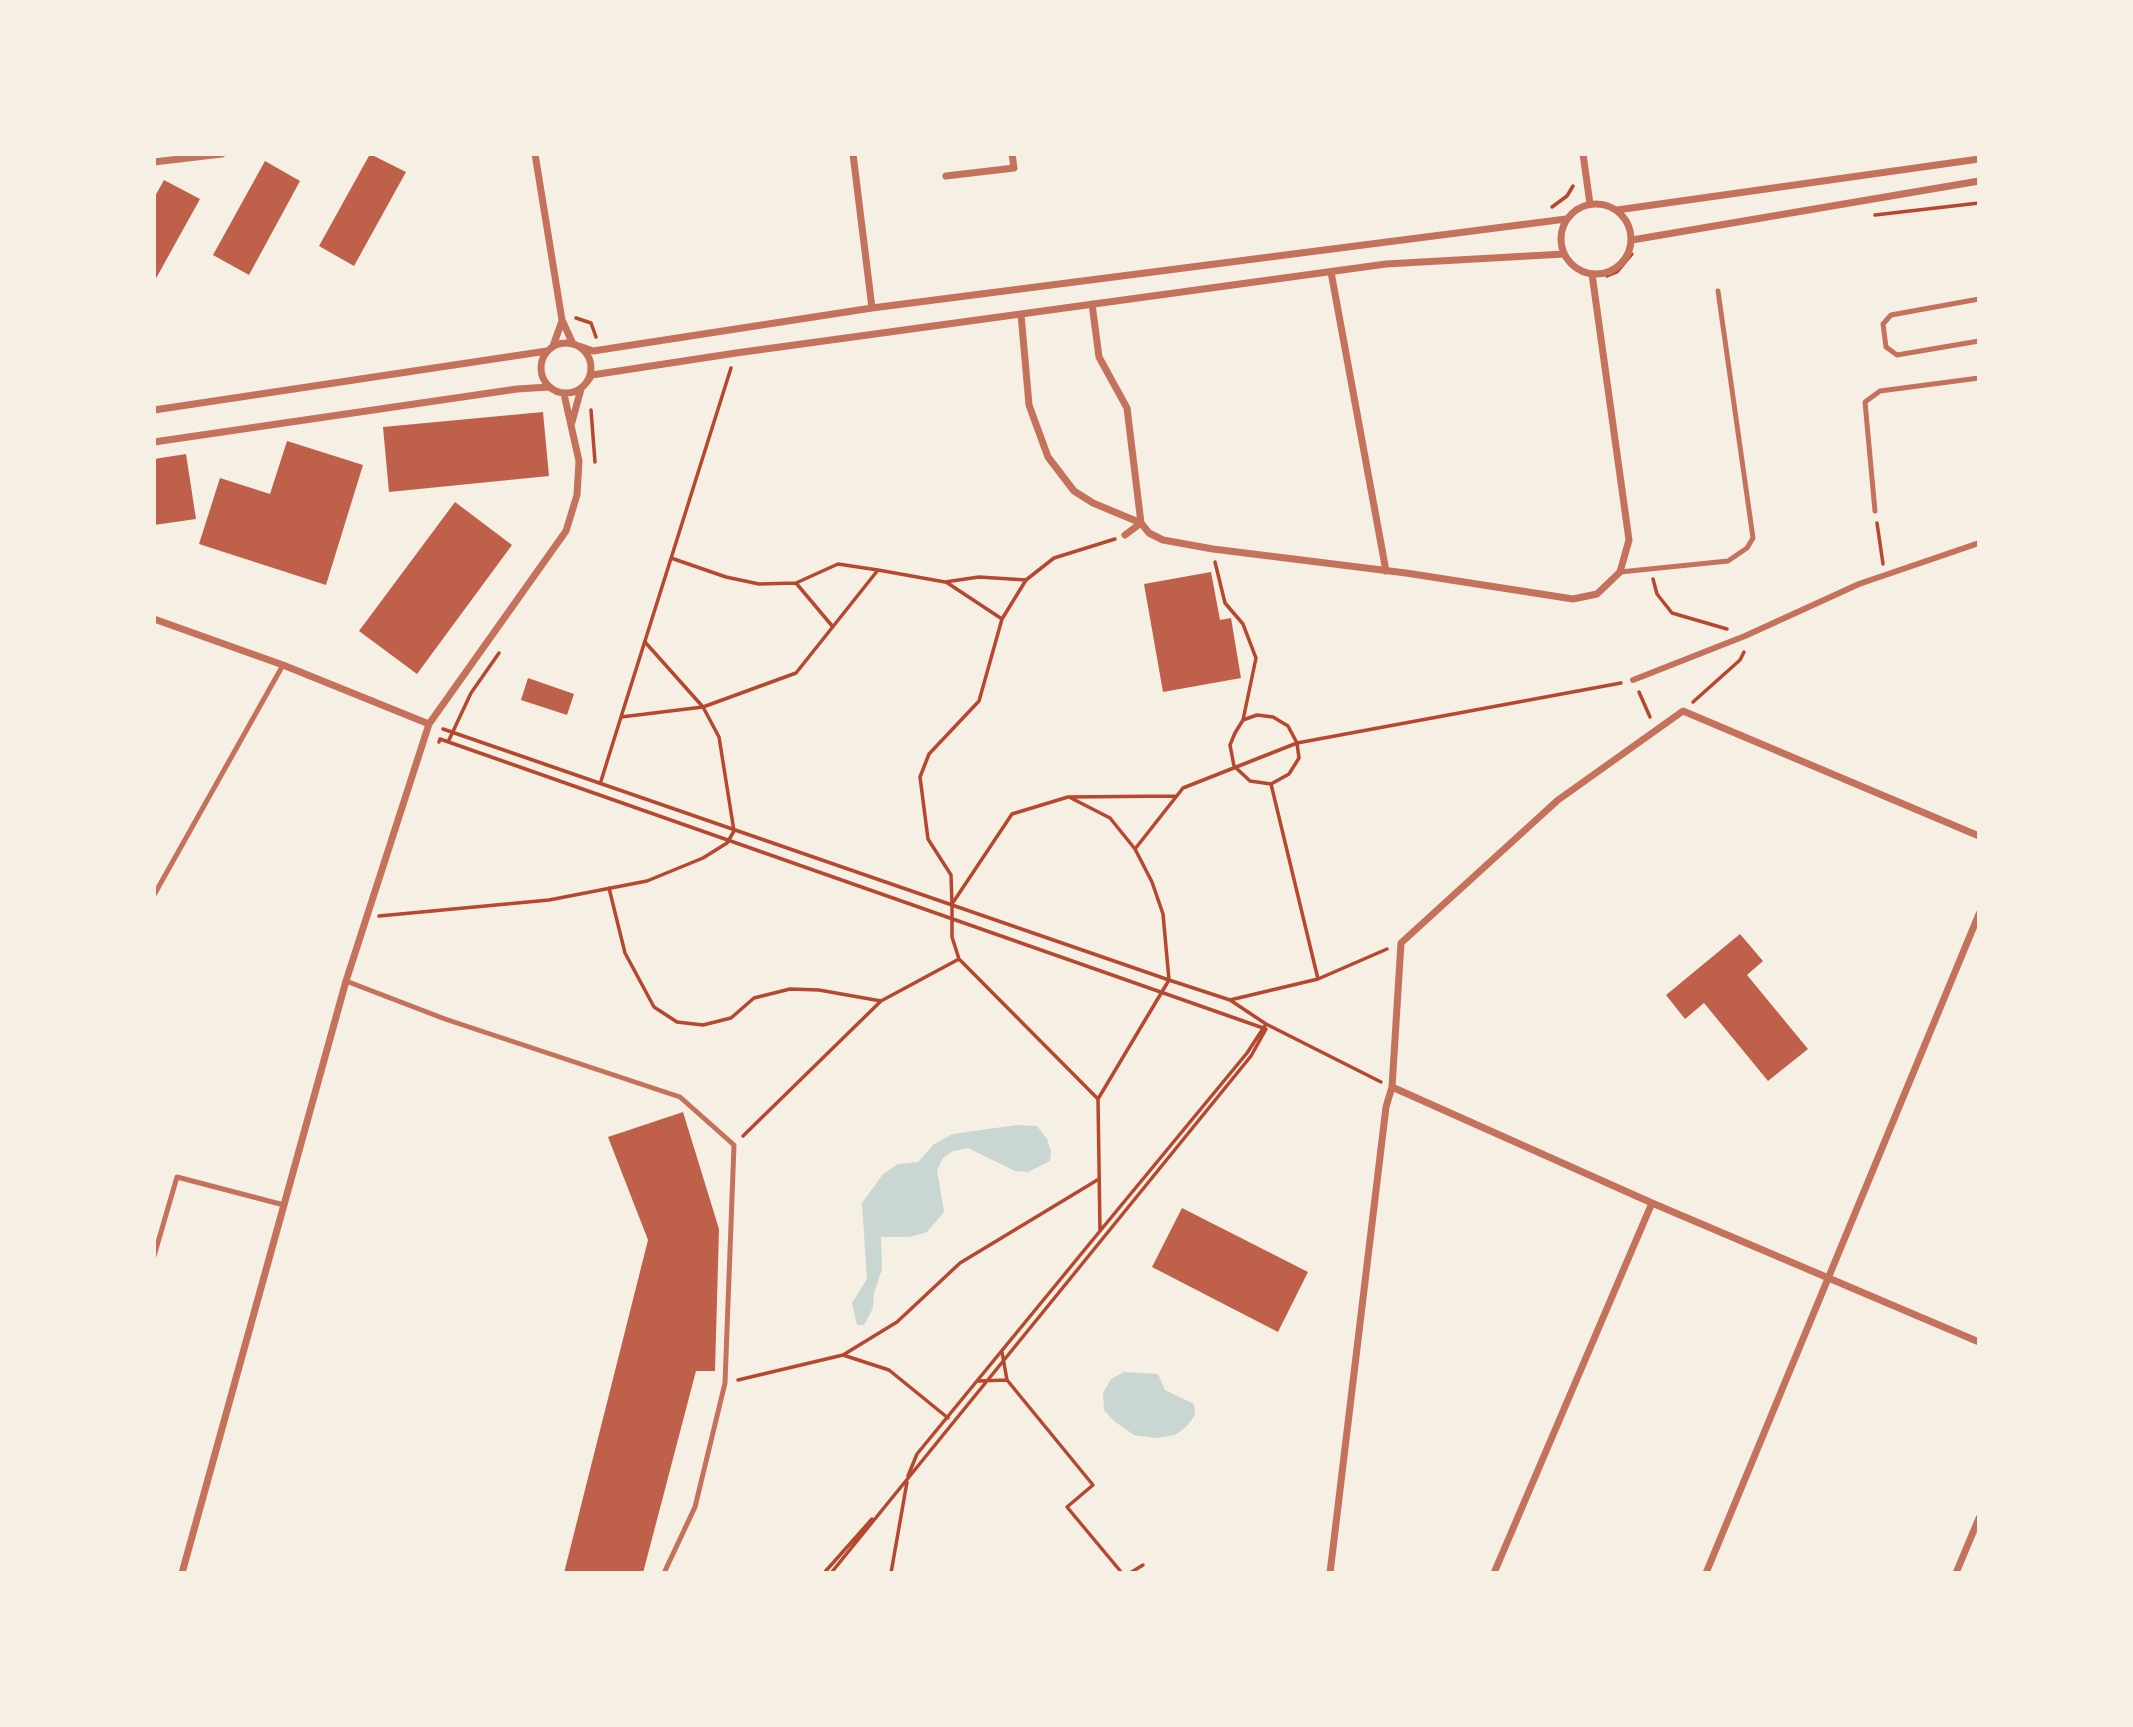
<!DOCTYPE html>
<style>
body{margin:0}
#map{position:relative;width:2133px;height:1727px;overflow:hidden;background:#f6efe4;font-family:"Libre Baskerville",serif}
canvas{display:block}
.frame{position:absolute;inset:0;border:156px solid #f6efe4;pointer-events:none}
</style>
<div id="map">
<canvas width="2133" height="1727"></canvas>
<div class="frame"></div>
</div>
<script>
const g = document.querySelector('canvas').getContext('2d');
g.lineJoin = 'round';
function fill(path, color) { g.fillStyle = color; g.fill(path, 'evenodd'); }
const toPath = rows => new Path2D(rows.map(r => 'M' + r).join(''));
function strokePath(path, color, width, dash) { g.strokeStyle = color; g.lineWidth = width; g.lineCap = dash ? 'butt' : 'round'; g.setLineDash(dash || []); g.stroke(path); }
const water = toPath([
 [1017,1125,1037,1126,1047,1139,1051,1151,1050,1161,1028,1172,1015,1171,968,1148,953,1151,943,1158,937,1170,944,1212,927,1232,910,1237,881,1237,882,1269,874,1293,873,1308,864,1325,857,1325,852,1303,867,1279,862,1203,883,1174,898,1164,918,1162,934,1144,953,1134],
 [1124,1372,1158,1374,1165,1390,1194,1404,1195,1415,1186,1427,1175,1435,1155,1438,1134,1435,1114,1421,1104,1410,1103,1393,1111,1379]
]);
const building = toPath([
 [370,154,406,172,354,266,319,246],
 [265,161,300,181,249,275,213,255],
 [164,180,200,199,154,282,154,198],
 [543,412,549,476,389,492,383,427],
 [287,441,363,465,326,585,199,544,220,478,270,494],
 [186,454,196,519,154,525,154,459],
 [455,502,512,545,417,674,359,631],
 [1211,572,1220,620,1231,618,1241,678,1163,692,1144,584],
 [528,678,574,694,567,715,521,700],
 [1740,934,1763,961,1747,975,1808,1049,1768,1081,1704,1003,1685,1019,1666,995],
 [683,1112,719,1229,715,1371,696,1371,643,1573,564,1573,648,1240,608,1137],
 [1182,1208,1308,1272,1278,1332,1152,1267]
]);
const path = toPath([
 [1552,207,1567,196,1573,186],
 [1875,215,1979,203],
 [1607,276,1617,272,1632,254],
 [576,318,591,323,596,337],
 [591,410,595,462],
 [1877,523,1883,564],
 [671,558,726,577,759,584,796,583,833,627],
 [1215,562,1225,603,1243,624,1256,658,1243,720],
 [1653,579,1657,594,1672,613,1727,629],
 [1026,580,1054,558,1115,539],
 [946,582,1002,619],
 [796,583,838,564,878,570],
 [645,642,703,707,796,673,878,570,945,582,979,577,1026,580,1002,619,979,701,929,754,920,777,928,839,951,875,952,904],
 [1639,692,1650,717],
 [1693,702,1740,660,1744,652],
 [443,729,1169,980,1098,1099,1100,1231,1247,1053,1266,1024],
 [439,742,440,739,1266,1029,1251,1056,831,1573],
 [448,742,471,693,499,653],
 [601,781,621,717],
 [1271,784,1289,774,1299,758,1297,743,1288,726,1273,717,1257,715,1243,720,1235,733,1230,745,1234,766,1250,781,1271,784,1318,979],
 [1071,798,1110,818,1135,849,1152,882,1163,914,1169,980,1230,1000,1266,1024,1381,1082],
 [1135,849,1183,788,1297,743,1621,683],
 [609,888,625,953,654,1007,677,1022,703,1025,731,1018,754,998,790,989,819,990,881,1001],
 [379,916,549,900,647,881,703,858,727,843,734,831,719,737,703,707,621,717,731,368],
 [959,959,1098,1099],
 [1230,1000,1318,979,1387,949],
 [743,1136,881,1001,959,959,952,937,952,904,1012,814,1068,797,1177,796],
 [1002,1352,1007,1380],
 [843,1355,897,1322,960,1263,1099,1179],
 [738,1380,843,1355,889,1370,948,1418],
 [978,1381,1007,1380,1093,1485,1067,1507,1122,1573],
 [908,1476,917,1454,1100,1231],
 [824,1573,872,1519],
 [891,1573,907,1482],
 [1130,1573,1143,1565]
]);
const service = toPath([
 [1979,299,1891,315,1883,324,1886,347,1897,355,1979,341],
 [1875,511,1865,402,1880,391,1979,378],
 [1620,572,1728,561,1747,548,1753,538,1718,291],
 [154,895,283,665],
 [346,981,445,1019,680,1097,734,1145,725,1383,695,1507,664,1573],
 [154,1256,177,1177,284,1205]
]);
const pedestrian = toPath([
 [1633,680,1745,636,1859,584,1979,543]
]);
const minor = toPath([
 [535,154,562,320,573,344],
 [853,154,872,308],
 [1583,154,1590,204],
 [154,162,222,154],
 [946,176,1014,168,1012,154],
 '1561 239a35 35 0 1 1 70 0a35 35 0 1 1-70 0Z',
 [1617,210,1979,159],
 [1632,240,1979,181],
 [1331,272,1386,571],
 [1092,304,1099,357,1127,408,1141,523,1149,533,1163,540,1213,549,1406,573,1573,599,1597,594,1620,572,1629,540,1592,274],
 [1021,314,1029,405,1048,457,1074,491,1093,503,1141,523,1125,535],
 '541 368a25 25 0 1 1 50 0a25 25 0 1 1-50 0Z',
 [553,346,562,321],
 [579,346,593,351,872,308,1566,219],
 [587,382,592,375,736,353,1386,264,1564,254],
 [154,410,547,351],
 [572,422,581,389],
 [154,442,517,389,549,387],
 [154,619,283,665,429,724],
 [1392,1087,1652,1203,1979,1342],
 [182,1573,346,981,429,724,566,531,577,495,579,461,564,394],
 [1330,1573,1386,1107,1392,1087,1401,943,1558,800,1683,711,1979,836],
 [1494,1573,1652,1203],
 [1706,1573,1979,914],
 [1956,1573,1979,1518]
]);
fill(water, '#c9d6d2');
fill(building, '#bf614a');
strokePath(path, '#b5482f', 3.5);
strokePath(service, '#c5725c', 5);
strokePath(pedestrian, '#c5725c', 6);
strokePath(minor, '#c5725c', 7);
</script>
